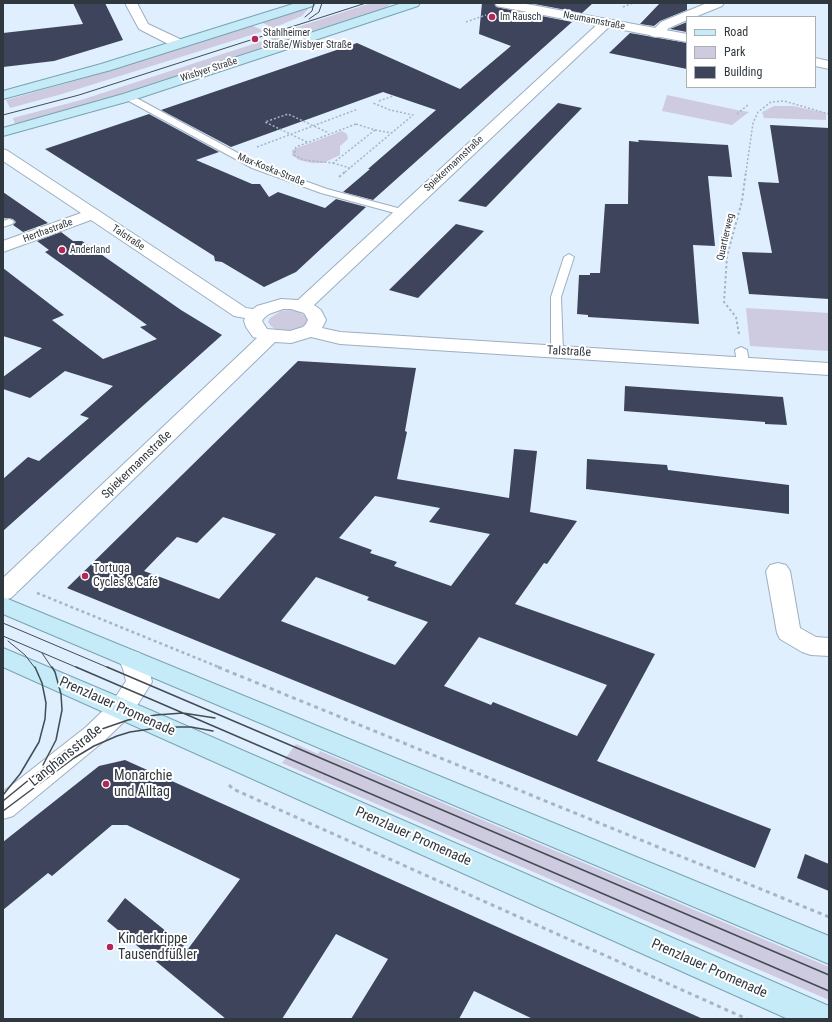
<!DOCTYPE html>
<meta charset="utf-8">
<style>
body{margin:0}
#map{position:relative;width:832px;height:1022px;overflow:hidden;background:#dfeffe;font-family:"Roboto Condensed",sans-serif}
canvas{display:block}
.frame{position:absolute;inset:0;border:4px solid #30383f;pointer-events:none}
.legend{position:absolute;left:686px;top:16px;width:130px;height:72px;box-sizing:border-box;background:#fff;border:1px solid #acafb2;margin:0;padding:5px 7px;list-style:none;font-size:12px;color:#30383f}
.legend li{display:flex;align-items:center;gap:8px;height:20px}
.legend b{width:20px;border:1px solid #acafb2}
</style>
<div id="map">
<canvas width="832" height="1022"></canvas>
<div class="frame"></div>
<ul class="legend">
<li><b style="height:5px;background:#c5eaf8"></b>Road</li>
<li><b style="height:11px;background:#cecadf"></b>Park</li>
<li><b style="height:11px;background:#3d445c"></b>Building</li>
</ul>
</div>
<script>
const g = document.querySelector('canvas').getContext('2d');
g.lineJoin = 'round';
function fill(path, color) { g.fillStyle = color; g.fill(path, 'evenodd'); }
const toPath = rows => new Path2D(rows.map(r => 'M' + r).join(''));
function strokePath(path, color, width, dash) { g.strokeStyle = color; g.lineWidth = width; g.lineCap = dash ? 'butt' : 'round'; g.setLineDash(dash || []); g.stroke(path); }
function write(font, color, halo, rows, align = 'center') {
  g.font = font + ' "Roboto Condensed",sans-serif'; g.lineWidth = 4; g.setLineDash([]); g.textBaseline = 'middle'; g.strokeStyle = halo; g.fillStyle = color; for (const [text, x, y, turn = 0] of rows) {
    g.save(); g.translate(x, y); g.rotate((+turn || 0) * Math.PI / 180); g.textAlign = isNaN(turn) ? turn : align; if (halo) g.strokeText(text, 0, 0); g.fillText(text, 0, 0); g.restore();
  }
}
const green = toPath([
 [371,3,392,3,385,8,295,37,282,32],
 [310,7,302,16,273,28,261,22],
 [251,25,264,31,62,94,10,108,6,100,81,79],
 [278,36,286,40,93,103,15,124,13,118,81,100],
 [667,95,737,110,749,112,732,125,662,111],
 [774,106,793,106,826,113,826,120,764,118,762,112],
 [342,131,347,134,348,139,340,146,340,155,323,163,312,163,299,160,292,155,292,150],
 [746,308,829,313,829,351,750,346],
 [289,310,297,311,307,317,307,321,305,325,295,330,288,331,276,330,271,326,268,322,270,318,281,311],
 [296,744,318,754,320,751,829,967,829,1000,282,763]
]);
const building = toPath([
 [73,3,105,3,123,40,54,61,3,67,3,33,83,24],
 [482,3,494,3,496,7,501,8,572,22,373,200,343,192,370,169,368,169,436,110,383,92,231,147,161,110,357,43,460,89,511,46,479,34],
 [529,3,593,3,582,13],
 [660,3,687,3,687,10,660,21,654,26,640,24],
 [687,22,687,32,670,29],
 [630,33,687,43,687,69,609,53],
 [558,103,582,108,486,207,458,201],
 [149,114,219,152,196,160,252,184,260,184,269,197,278,192,325,208,336,199,366,207,296,272,264,287,222,262,215,261,214,256,45,149],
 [770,125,829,128,829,299,749,294,742,252,772,253,758,182,779,183],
 [638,140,728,145,732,177,708,176,715,246,693,245,699,324,588,317,588,315,577,314,579,275,590,275,590,273,600,273,605,204,628,204,629,141,639,142],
 [3,192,29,210,48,223,23,232,13,225,16,222,13,219,3,218],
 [456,224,484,231,418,298,389,290],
 [61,232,73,241,82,241,181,310,222,335,3,531,3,479,28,457,39,461,89,418,80,415,113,386,65,371,30,398,3,389,3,377,42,348,3,336,3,268,64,315,52,320,103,359,157,339,140,327,147,325,45,252,49,250,37,241],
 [298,361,416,368,405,431,407,432,397,479,509,498,514,449,537,451,530,512,577,521,547,564,544,563,515,604,655,654,597,761,771,829,755,868,67,588],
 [375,496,440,508,429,522,490,534,451,586,394,566,397,562,370,553,372,550,339,538],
 [223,517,276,534,219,599,144,571,177,537,197,543],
 [316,577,369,597,367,600,428,622,395,665,281,621],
 [479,637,607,685,577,736,493,702,491,705,444,686],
 [625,386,783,397,787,425,765,424,765,422,624,411],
 [587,459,667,465,668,470,789,485,789,514,586,489],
 [125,760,350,861,703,1019,533,1019,474,991,459,1019,351,1019,388,959,336,934,282,1019,226,1019,107,921,125,898,188,949,240,879,127,825,112,825,52,876,48,873,3,910,3,842,99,766],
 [805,854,829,864,829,891,797,878]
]);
const pathFar3 = toPath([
 [623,7,633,3],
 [466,22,486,15],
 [379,101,393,96],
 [737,114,749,104],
 [356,124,375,130,333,163,304,160,294,155,296,147,356,124],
 [375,130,392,133],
 [307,142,265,122,288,114,329,133],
 [257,147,358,109],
 [333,163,350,168],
 [345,172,413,115,390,110,373,103],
 [746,172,753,123,758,112,771,102,784,101,829,114]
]);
const pathFar2 = toPath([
 [339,177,346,171],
 [739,334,736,317,724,302,727,256,742,201,746,171]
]);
const pathFar1 = toPath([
 [37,593,221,668]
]);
const path = toPath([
 [218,667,829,917],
 [229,785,233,789,747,1019]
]);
const lane = toPath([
 [125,95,131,95,258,164,327,189,405,210,407,212,402,215,321,193,252,168,125,99,124,97,125,95],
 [9,219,12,220,14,222,12,224,3,227,3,221,9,219],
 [569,254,574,257,561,297,563,352,557,355,551,352,551,297,564,257,569,254],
 [741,347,747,350,749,363,747,365,743,366,739,365,737,363,735,350,741,347]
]);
const street = toPath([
 [125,3,137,3,148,24,184,41,185,44,184,47,174,47,139,29,125,3],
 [707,3,724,3,722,6,695,17,687,17,687,20,669,28,661,36,656,37,651,36,650,33,661,22,707,3],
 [606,19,610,20,612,23,610,26,314,305,321,310,326,320,322,328,340,332,829,363,829,375,340,344,311,337,291,343,275,342,11,598,3,600,3,578,257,338,253,337,246,327,244,321,245,318,234,316,91,220,3,252,3,241,81,213,3,161,3,149,8,151,246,308,253,309,257,306,281,299,298,300,602,20,606,19],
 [283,309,291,309,304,313,308,320,306,324,303,327,290,331,267,329,262,321,264,318,269,314,283,309],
 [778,563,786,565,790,571,800,628,816,637,829,638,829,656,811,655,802,652,780,639,777,633,766,571,770,565,778,563]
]);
const secondary = toPath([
 [495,3,521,3,687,34,687,42,501,7,497,6,495,3],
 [815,58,829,61,829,69,815,66,815,58],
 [131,650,140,653,149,669,152,682,131,715,104,741,13,816,3,819,3,792,86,727,113,701,126,681,123,669,119,659,122,653,131,650]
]);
const primary = toPath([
 [296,3,315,3,313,6,111,70,3,99,3,91,101,64,296,3],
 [402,3,420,3,418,6,133,100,3,136,3,128,123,94,402,3],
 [3,597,829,936,829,964,3,614,3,597],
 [3,648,150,710,829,1006,829,1019,788,1019,3,667,3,648]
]);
const tramFar1 = toPath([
 [305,17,312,11,314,3],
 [309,19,319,12,322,3],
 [3,115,79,95,366,3],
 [3,623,109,668],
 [3,636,78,668],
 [8,641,25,655,35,668],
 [42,653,52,668]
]);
const tram = toPath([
 [76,667,829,991],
 [107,667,829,975],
 [43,765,56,740,62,710,61,694,55,672,52,667],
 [3,795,20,774,39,742,45,719,46,703,42,683,35,667],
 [3,801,63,752,99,730,128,720,156,715,183,713,215,718],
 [3,811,74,758,94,746,117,736,130,732,164,727,191,727,213,731]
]);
const markers = [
 [492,17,4,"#b42558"],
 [255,39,4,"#b42558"],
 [62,250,4,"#b42558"],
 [85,576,4,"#b42558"],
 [106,784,4,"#b42558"],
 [110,947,4,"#b42558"]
];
const farPoinames = [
 ["Im Rausch",500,17],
 ["Stahlheimer",263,33],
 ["Straße/Wisbyer Straße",263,45],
 ["Anderland",70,250]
];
const farStreetnames = [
 ["Neumannstraße",594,21,11],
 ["Wisbyer Straße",209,70,-18],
 ["Spiekermannstraße",454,164,-43],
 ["Max-Koska-Straße",271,170,22],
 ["Herthastraße",48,231,-20],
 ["Quartierweg",726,237,-77],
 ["Talstraße",128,238,34]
];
const streetNames = [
 ["Talstraße",569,352,3],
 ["Spiekermannstraße",137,465,-44]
];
const poiNames = [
 ["Tortuga",93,569],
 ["Cycles & Café",93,583]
];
const nearStreetnames = [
 ["Prenzlauer Promenade",117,707,24],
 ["Langhansstraße",66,756,-39],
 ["Prenzlauer Promenade",413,837,24],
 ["Prenzlauer Promenade",709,969,24]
];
const nearPoinames = [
 ["Monarchie",114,776],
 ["und Alltag",114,792],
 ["Kinderkrippe",118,939],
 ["Tausendfüßler",118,955]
];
fill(green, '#cecadf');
fill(building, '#3d445c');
strokePath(lane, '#9cafc0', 2);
strokePath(street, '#9cafc0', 2);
strokePath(secondary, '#9cafc0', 2);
strokePath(primary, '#78a3b4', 2);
strokePath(pathFar3, '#a7b4c1', 1.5, [2, 2]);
strokePath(pathFar2, '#a7b4c1', 2, [2.5, 2.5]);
strokePath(pathFar1, '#a7b4c1', 2.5, [3, 3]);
strokePath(path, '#a7b4c1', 3, [4, 4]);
fill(lane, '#fff');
fill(street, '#fff');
fill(secondary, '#fff');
fill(primary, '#c5eaf8');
strokePath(tramFar1, '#434c54', 1);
strokePath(tram, '#434c54', 1.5);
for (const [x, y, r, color] of markers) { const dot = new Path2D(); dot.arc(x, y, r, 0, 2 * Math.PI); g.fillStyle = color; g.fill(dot); strokePath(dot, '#fff', 1.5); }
write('10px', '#30383f', '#fff', farPoinames, 'left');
write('10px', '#30383f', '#fff', farStreetnames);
write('12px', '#30383f', '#fff', streetNames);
write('12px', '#30383f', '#fff', poiNames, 'left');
write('14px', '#30383f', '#fff', nearStreetnames);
write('14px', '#30383f', '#fff', nearPoinames, 'left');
</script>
